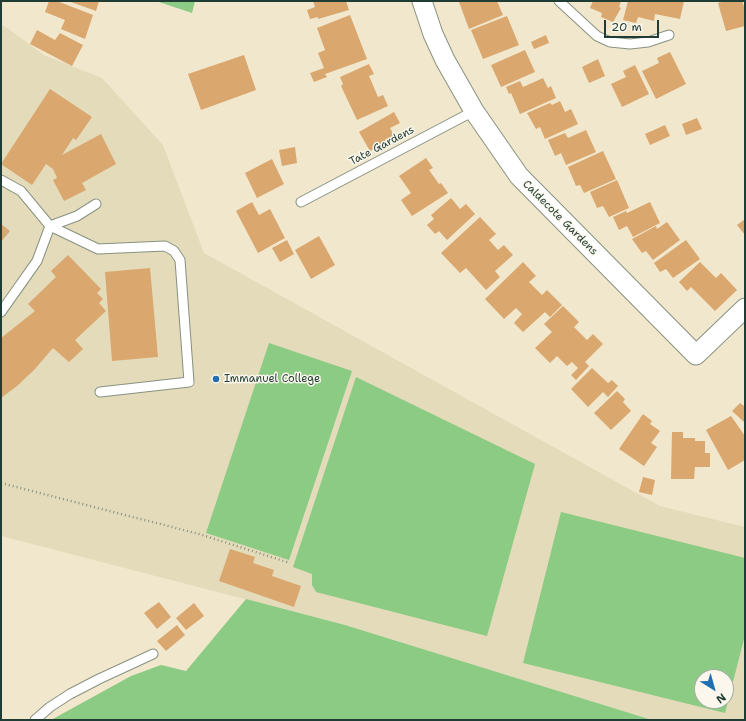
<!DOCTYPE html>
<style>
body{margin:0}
#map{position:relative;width:746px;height:721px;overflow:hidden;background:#f1e7cd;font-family:"Shantell Sans",sans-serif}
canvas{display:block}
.frame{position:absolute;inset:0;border:2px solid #1f3d34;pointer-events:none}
.north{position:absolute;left:694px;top:669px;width:40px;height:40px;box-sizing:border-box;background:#fbf7ec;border:1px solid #a3ada2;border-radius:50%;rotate:143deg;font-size:11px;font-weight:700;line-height:16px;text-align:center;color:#1f3d34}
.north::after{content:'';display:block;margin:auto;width:14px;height:18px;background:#1f6fb2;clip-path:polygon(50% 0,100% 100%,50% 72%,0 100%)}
.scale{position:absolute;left:604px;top:20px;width:55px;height:18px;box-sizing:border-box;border:2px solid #1f3d34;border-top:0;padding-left:5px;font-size:12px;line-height:14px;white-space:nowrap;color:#1f3d34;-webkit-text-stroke:3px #fbf7ec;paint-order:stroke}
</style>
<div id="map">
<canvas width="746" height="721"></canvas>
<div class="frame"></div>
<div class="north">N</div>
<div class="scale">20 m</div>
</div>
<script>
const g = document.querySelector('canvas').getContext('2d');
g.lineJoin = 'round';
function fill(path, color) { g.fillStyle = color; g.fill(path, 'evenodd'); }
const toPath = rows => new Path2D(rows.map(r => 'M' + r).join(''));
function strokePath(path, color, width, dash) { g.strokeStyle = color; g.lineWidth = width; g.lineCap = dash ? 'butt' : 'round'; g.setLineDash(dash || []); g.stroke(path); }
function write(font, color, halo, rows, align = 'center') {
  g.font = font + ' "Shantell Sans",sans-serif'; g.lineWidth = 3; g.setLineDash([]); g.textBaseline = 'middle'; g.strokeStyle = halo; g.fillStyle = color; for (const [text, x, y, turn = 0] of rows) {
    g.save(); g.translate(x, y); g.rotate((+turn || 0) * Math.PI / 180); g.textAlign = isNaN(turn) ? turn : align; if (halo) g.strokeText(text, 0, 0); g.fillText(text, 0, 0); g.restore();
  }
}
const built = toPath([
 [3,25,44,55,102,78,163,145,204,253,660,506,745,527,745,720,652,720,345,625,1,536,1,30],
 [702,677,726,677,726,701,702,701]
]);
const green = toPath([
 [156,1,195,1,192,13],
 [269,343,352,371,289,560,206,533],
 [356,377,535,464,487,636,316,592,312,585,312,574,293,567],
 [561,512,745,558,745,635,725,713,523,663],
 [702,677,726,677,726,701,702,701],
 [246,599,345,625,652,720,51,720,131,676,161,665,186,671]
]);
const building = toPath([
 [49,1,57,1,93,15,85,39,61,29,65,20,45,12],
 [68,1,99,1,96,11],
 [313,1,346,1,349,10,318,19,318,17,310,19,307,10,315,7],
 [461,1,497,1,503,15,469,29,459,2],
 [593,1,621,1,619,7,621,8,613,22,601,17,602,13,590,8],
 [628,1,684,1,680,19,655,14,654,21,638,17,636,23,623,20],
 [725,1,742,1,745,9,745,26,726,31,718,3],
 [350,15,367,59,325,74,327,77,314,82,310,73,324,68,318,53,325,50,317,28],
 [507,16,519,45,483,59,471,30],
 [37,30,55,40,60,33,83,45,72,66,30,44],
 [546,35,549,43,534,49,531,42],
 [525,50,535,72,501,87,491,65],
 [670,52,686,84,656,99,642,71,659,63,657,58],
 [244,55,256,90,201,110,188,74],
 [598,59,605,76,589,83,582,67],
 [369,64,374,74,369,76,378,97,383,95,388,106,357,120,341,86,343,84,340,77],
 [635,65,649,94,622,107,611,84,626,77,623,71],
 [543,78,548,88,551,86,556,98,520,114,511,93,509,94,506,87,520,81,523,87],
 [50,89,92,117,76,140,73,138,62,155,101,134,116,164,82,183,86,190,64,201,53,180,57,178,53,169,46,164,32,185,1,164],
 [560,101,565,112,571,109,578,124,545,139,540,127,536,129,527,113,550,103,552,105],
 [394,112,400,123,390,128,395,137,370,151,359,132],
 [697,118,702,129,686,135,682,124],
 [665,125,670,136,650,145,645,134],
 [586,130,596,152,566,165,561,153,555,156,548,140,565,133,568,138],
 [295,147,297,163,282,166,279,150],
 [603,151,616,179,584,193,580,185,576,186,568,167],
 [426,158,433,168,429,170,439,184,441,183,448,193,412,216,401,200,411,193,399,176],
 [272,159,284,184,257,198,245,173],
 [617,180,629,208,609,217,603,206,597,208,590,192],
 [451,198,460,209,466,204,475,214,447,240,439,231,435,234,427,225,434,219,431,215],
 [252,202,259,215,270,209,285,238,258,253,236,211],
 [650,202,660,223,633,237,627,226,619,230,613,217,626,211,627,213],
 [480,217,496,234,489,240,498,250,504,245,513,255,495,271,500,277,486,290,466,268,460,273,441,253],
 [745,219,745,235,737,225],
 [667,222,680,240,653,260,646,251,642,253,632,239,656,226,657,229],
 [1,224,10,231,1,242],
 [319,236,335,265,311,279,295,250],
 [287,240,294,254,280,262,272,248],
 [686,240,700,259,673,278,666,269,660,272,654,263],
 [68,255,101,289,97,293,103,299,99,303,106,311,75,340,83,349,69,362,53,348,34,370,17,386,1,398,1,338,35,311,28,304,56,277,51,271],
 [523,262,536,276,529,282,542,295,547,290,562,305,550,317,545,312,523,332,514,323,522,314,516,308,504,319,485,299],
 [700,262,716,278,721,273,737,290,715,311,691,287,687,291,679,282],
 [150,268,158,357,112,361,105,272],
 [563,306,579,322,574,327,587,340,593,334,603,344,585,362,589,366,576,380,571,375,578,368,572,362,567,366,557,356,550,363,535,348,552,332,544,324],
 [592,368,608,383,612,380,618,386,608,397,603,392,588,407,571,389],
 [617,391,625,399,623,402,631,411,611,430,594,413],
 [740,403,744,406,745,405,745,423,732,411],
 [643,414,652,421,650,424,660,431,651,443,657,447,644,466,619,449],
 [731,416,745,436,745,460,728,470,706,430],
 [672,432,683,432,683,438,695,438,695,441,705,441,705,453,710,453,710,467,695,467,694,479,671,479],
 [643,477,655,480,652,495,639,492],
 [230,549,255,557,253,563,274,570,272,576,301,586,294,607,219,581],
 [159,602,171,617,157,629,144,613],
 [194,603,204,616,186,630,176,618],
 [177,625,185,635,166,651,157,641]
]);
const path = toPath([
 [1,483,199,534,290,563]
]);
const lane = toPath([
 [559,1,597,36,610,42,630,44,648,42,669,35],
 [1,180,21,191,50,226,98,249,165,246,174,251,180,260,189,382,100,392],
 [301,202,474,111],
 [1,312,37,261,50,226,77,216,96,204],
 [35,720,50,707,70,694,99,679,153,654]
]);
const street = toPath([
 [422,1,433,34,445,60,474,111,519,176,696,355,745,308]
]);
const markers = [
 [216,379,4,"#1f6fb2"]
];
const streetNames = [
 ["Tate Gardens",382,146,-28],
 ["Caldecote Gardens",560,218,45]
];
const poiNames = [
 ["Immanuel College",224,379]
];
fill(built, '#e4dbba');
fill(green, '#8bcb83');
fill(building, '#daa76e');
strokePath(lane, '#889280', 11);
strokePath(street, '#889280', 21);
strokePath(path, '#889280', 2.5, [1, 3]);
strokePath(lane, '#fff', 9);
strokePath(street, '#fff', 19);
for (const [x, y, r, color] of markers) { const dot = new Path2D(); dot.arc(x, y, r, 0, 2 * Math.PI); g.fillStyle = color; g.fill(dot); strokePath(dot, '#fbf7ec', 1.5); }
write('11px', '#1f3d34', '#fbf7ec', streetNames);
write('11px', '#1f3d34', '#fbf7ec', poiNames, 'left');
</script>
